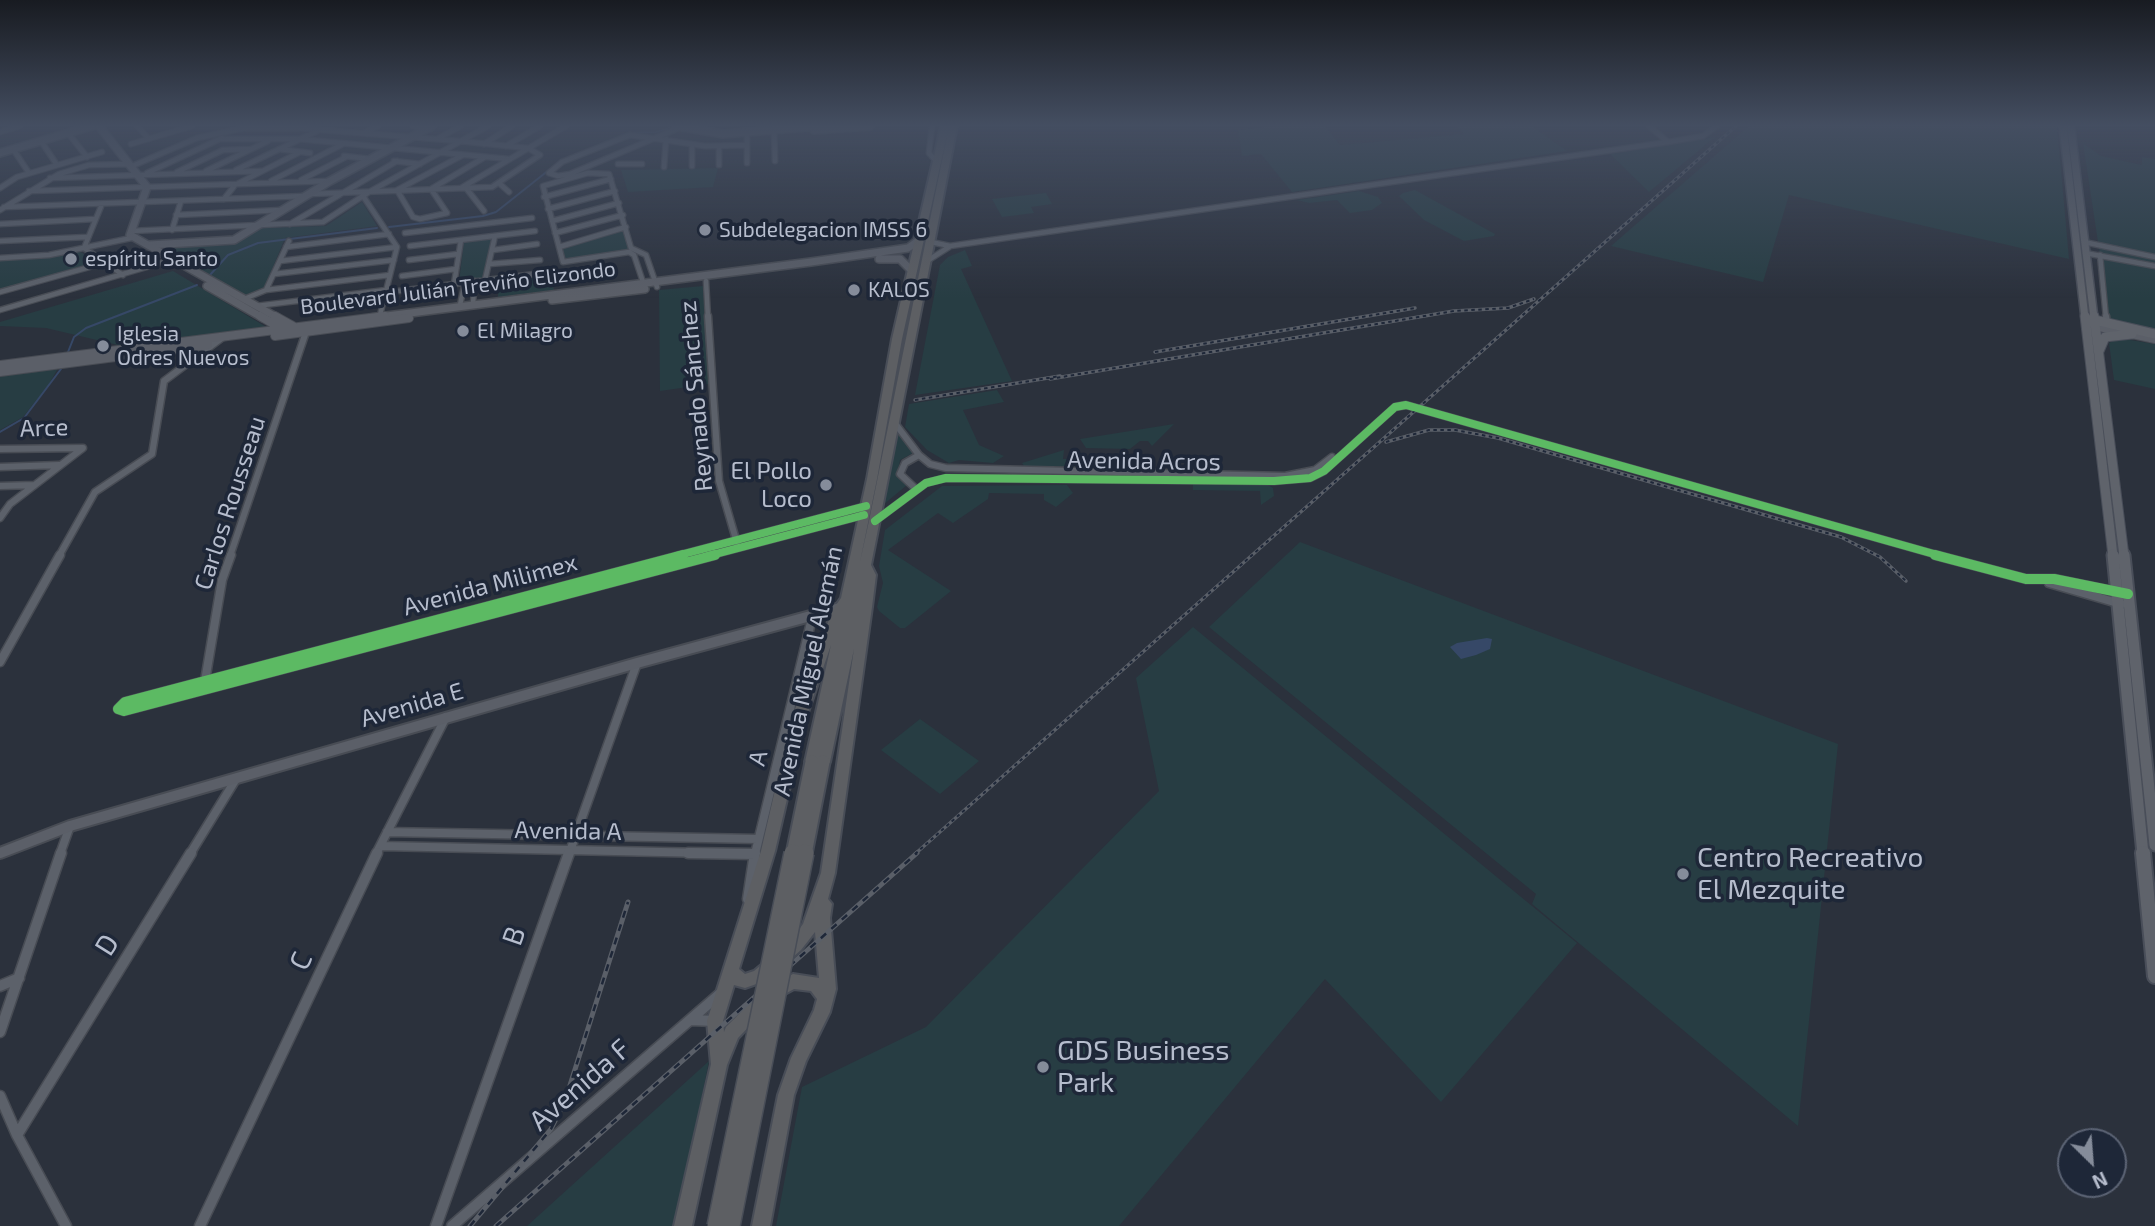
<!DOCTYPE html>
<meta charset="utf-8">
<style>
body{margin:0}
#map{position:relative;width:2155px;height:1226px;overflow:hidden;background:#2b313c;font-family:"Exo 2",sans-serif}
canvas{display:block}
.north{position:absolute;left:2057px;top:1128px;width:70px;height:70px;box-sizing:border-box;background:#1e2738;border:2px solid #5b6374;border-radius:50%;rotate:155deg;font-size:19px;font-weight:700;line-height:28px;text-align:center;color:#b6bdcd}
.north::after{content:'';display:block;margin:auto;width:24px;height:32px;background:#858c9a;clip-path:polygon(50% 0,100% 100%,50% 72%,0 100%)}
</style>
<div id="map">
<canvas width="2155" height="1226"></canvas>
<div class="north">N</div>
</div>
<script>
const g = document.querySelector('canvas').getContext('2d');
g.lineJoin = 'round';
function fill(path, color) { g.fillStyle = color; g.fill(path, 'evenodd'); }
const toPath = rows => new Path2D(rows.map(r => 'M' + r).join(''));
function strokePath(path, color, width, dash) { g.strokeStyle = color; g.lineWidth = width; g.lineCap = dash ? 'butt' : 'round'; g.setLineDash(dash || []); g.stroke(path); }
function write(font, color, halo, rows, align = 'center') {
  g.font = font + ' "Exo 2",sans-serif'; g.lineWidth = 7; g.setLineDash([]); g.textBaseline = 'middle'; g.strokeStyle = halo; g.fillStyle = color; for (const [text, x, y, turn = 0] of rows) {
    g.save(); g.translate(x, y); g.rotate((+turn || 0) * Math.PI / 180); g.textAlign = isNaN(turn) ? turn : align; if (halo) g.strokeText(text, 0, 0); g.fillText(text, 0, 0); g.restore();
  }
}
const green = toPath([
 [1275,126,1325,126,1340,145,1464,134,1457,126,1532,126,1567,151,1292,192,1261,154,1242,156,1238,130],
 [1749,126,2057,126,2069,259,1789,195,1763,282,1611,246],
 [1715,137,1649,192,1610,154],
 [2083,143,2101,156,2142,165,2142,157,2155,159,2155,333,2104,322,2100,255],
 [942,147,947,147,902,371,889,417,898,346],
 [718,168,713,187,628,192,621,170],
 [1415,190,1495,234,1494,236,1464,241,1424,220,1399,196,1403,193],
 [1359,191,1378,197,1382,203,1372,210,1350,213,1337,200,1309,203,1297,200],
 [1046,193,1052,204,1031,207,1034,213,1002,217,992,199],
 [362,202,377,226,285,238,264,289,245,295,162,247,234,245,259,228,326,226],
 [624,228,630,251,567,263,562,247],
 [491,239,485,278,459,282,464,242],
 [965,250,972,266,961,269,1012,381,915,395,940,265,948,257],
 [79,251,96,262,0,290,0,259,46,258],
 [173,271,268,328,122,346,46,328,0,326,0,322],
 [551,275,554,290,498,297,498,289,481,291,481,284],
 [703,286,709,384,660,391,659,290],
 [2118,338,2155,344,2155,389,2114,380,2109,343],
 [58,368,48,386,23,417,0,430,0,375],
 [997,390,1004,402,963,410,979,445,1004,456,993,463,959,460,949,463,927,450,905,427,909,404],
 [1174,424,1152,446,1148,441,1140,441,1130,449,1086,448,1080,439],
 [896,432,913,453,900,460,897,477,907,485,883,505],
 [1064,450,1063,459,1120,459,1109,467,1024,466,1022,463],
 [1193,483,1268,485,1273,488,1274,496,1261,505,1260,491,1193,490],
 [1067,485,1073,493,1056,507,1044,500,1044,494,989,493,988,499,953,523,938,513,888,550,951,591,905,628,900,628,879,611,877,607,883,583,879,566,885,530,942,486],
 [1300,542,1838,744,1798,1126,1532,904,1536,894,1209,627],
 [1193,627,1577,943,1441,1102,1325,979,1119,1226,776,1226,802,1087,926,1027,1159,791,1136,678],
 [920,719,979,761,940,794,881,750],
 [709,1061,676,1226,527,1226]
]);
const water = toPath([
 [1487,638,1492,639,1490,649,1476,655,1461,659,1450,647,1457,643]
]);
const stream = toPath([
 [632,133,656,132,669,128],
 [589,149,626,134],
 [389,227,483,216,496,212,559,162],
 [209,276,228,255,258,243,377,228],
 [68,352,74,337,86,328,197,285],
 [0,432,24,418,61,369]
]);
const streetFar3 = toPath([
 [137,126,149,139],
 [413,126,428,128],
 [932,126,929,153,936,161],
 [1649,126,1668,142],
 [774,127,775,161],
 [0,132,20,126],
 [747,132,747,163],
 [68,133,87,157],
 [364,133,378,126],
 [221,139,299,139,509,159],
 [437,139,461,126],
 [41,141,57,165],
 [131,144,192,126],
 [484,144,512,126],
 [692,144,692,166],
 [506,146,540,126],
 [719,147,719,165],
 [13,149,29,173],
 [279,149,310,153],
 [463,155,397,190,413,217,420,219,447,213,431,189,485,157],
 [344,156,371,159],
 [394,161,420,164],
 [618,164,642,164],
 [130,167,197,138,244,128,299,128,459,141,528,148,540,155,492,187,309,194],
 [664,167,666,139],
 [236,170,317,131],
 [206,171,268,141],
 [177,172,223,150,251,149],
 [147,173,222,138],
 [549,173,562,162,630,135,705,146,747,145],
 [549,173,558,176,570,174,681,127],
 [50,178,262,171],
 [301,180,346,157],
 [271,181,343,144],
 [500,184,509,192],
 [0,188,17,177,102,152],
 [461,188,566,126],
 [466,188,484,211],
 [29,191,329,181],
 [363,196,397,247,380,315],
 [544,197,611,179],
 [224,199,235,185,300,152],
 [102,204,84,248,123,275],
 [4,207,305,196],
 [548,209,615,191],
 [0,210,59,174,89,165,129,164],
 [176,215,281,210],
 [552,221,619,203],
 [0,224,95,219],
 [290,224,397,161],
 [172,230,181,201],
 [131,231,323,222,369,192,488,126],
 [405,233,532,218],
 [555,233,623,215],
 [0,241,87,237],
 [931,242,950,246,1668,142,1703,136,1717,126],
 [2084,242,2155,257],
 [410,246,535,231],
 [286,247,389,234],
 [559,247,626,227],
 [493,250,537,244],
 [2085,253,2155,266],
 [2100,255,2106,318],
 [0,258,49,255,136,237],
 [409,260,458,254],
 [280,261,397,247],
 [927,261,949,247],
 [489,264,540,260],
 [274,274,394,260],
 [402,276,456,269],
 [485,280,495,236],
 [706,281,708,318],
 [643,282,634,255,629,252,563,262,543,186,588,173,609,174,631,248,646,255,657,287],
 [454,284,461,240],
 [266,290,289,241],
 [398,291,543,273],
 [0,292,104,263],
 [244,299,266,290,390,275],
 [473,303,475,281],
 [460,305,465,282],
 [256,306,386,290],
 [0,310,174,259]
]);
const streetFar2 = toPath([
 [708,316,719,481,737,543],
 [2106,316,2107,323],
 [894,422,919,455,930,464,946,468,1285,476,1315,470,1332,457],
 [0,449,83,448,10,504,0,518],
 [0,467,59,465],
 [0,486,34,485],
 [916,489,900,474,905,463,919,455],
 [875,521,926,483,946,478,1274,481,1310,478,1324,471,1395,407,1406,405,1941,556],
 [59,556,95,492,152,454,164,381,223,337],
 [230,556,306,332],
 [676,556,866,506],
 [708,556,864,515]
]);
const streetFar1 = toPath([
 [683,555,125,702,118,709,124,711,715,555],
 [1935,555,2026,579,2054,579,2117,592],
 [2049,583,2121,604],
 [0,662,60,555],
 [205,681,222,580,231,555],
 [387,832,758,839],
 [381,846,755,854],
 [60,854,70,826],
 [190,854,236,779],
 [376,854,446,717],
 [569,854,637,663],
 [755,854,813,614]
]);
const street = toPath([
 [688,853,755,854],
 [748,899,755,853],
 [0,986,19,978],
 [690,1020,715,1021],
 [0,1032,61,853],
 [0,1096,17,1135,66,1226],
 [17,1135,191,853],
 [200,1226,377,853],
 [436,1226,569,853],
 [452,1226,721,993]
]);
const secondaryFar2 = toPath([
 [99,126,147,187,130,235],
 [677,126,723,134,819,126],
 [814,130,870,126],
 [0,153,92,126],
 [130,235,278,318],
 [149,245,234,240,330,181,432,126],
 [879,259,900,259,912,271],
 [207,286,263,318],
 [552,300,645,289],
 [371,318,811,262,908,248,918,241]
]);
const secondaryFar1 = toPath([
 [260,316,282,329],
 [275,316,293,326],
 [2095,326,2155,339],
 [275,336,409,318],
 [0,365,385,316],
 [0,372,208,345]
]);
const secondary = toPath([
 [0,853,70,826,637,663,840,608]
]);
const primaryFar3 = toPath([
 [2063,126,2085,318],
 [2071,129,2094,318]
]);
const primaryFar2 = toPath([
 [2085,316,2113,556],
 [2094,316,2124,556],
 [2095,320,2155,334],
 [2099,351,2105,337,2132,334]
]);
const primaryFar1 = toPath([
 [2113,555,2143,854],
 [2124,555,2155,845]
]);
const primary = toPath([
 [2143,853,2155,976]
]);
const highway = toPath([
 [941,126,949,126,902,339,877,479,860,562,869,521,949,126,957,126,871,565,876,575,872,607,835,873,828,899,832,904,830,918,836,989,830,1012,806,1061,794,1095,770,1226,752,1226,778,1095,791,1058,814,1010,817,999,811,991,794,989,783,995,761,1014,738,1038,727,1065,692,1226,674,1226,711,1064,707,1021,761,851,791,721,814,655,834,608,841,598,867,479,892,339,941,126],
 [831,645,805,762,807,766,812,768,818,765,823,768,828,766,830,762,854,649,821,873,803,924,791,940,754,971,745,974,739,969,775,851,805,721,831,645],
 [815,932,819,978,793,974,771,985,749,1004,726,1027,724,1032,723,1021,734,985,745,988,765,981,801,950,815,932]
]);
const railFar1 = toPath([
 [1155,352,1415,308],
 [1050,379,1454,311,1508,308,1534,299],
 [915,400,1060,376],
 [1386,442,1429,430,1455,430,1498,438,1841,537,1880,557,1906,581],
 [915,854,1736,126]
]);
const rail = toPath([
 [470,1226,551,1129,565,1101,628,902],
 [496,1226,917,853]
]);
const highwayBridgeFar1 = toPath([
 [793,854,812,762],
 [805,854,823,762]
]);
const highwayBridge = toPath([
 [716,1226,793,853],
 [731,1226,805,853]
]);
const cyclewayFar1 = toPath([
 [875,521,926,483,946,478,1274,481,1310,478,1324,471,1395,407,1406,405,1941,556],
 [676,556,866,506],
 [708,556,864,515]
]);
const cycleway = toPath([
 [683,555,125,702,118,709,124,711,715,555],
 [1935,555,2026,579,2054,579,2128,594]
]);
const markers = [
 [705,230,7,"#858c9a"],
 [71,259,7,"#858c9a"],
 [854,290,7,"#858c9a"],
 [463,331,7,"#858c9a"],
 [103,346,7,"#858c9a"],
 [826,485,7,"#858c9a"],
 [1683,874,7,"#858c9a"],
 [1043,1067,7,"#858c9a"]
];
const farPoinames = [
 ["Subdelegacion IMSS 6",719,230],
 ["espíritu Santo",85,259],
 ["KALOS",868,290],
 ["El Milagro",477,331],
 ["Iglesia",117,334],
 ["Odres Nuevos",117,358]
];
const farStreetnames = [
 ["Boulevard Julián Treviño Elizondo",458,288,-7]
];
const streetNames = [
 ["Reynado Sánchez",696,396,-95],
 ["Arce",44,428,-2],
 ["Avenida Acros",1144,461,1],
 ["Carlos Rousseau",230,503,-72],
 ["Avenida Milimex",490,585,-15],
 ["Avenida Miguel Alemán",808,671,-78],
 ["Avenida E",412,705,-16],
 ["A",758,758,-76],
 ["Avenida A",568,831,1]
];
const poiNames = [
 ["El Pollo",812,471],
 ["Loco",812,499]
];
const nearPoinames = [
 ["Centro Recreativo",1697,858],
 ["El Mezquite",1697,890],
 ["GDS Business",1057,1051],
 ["Park",1057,1083]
];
const nearStreetnames = [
 ["B",514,936,-71],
 ["D",107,945,-58],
 ["C",301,961,-65],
 ["Avenida F",580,1085,-41]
];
fill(green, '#273d43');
fill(water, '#364867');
strokePath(stream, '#364867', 2);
strokePath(streetFar3, '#484c54', 7);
strokePath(streetFar2, '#484c54', 9);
strokePath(streetFar1, '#484c54', 11);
strokePath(street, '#484c54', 13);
strokePath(secondaryFar2, '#484c54', 10);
strokePath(secondaryFar1, '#484c54', 10);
strokePath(secondary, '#484c54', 14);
strokePath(primaryFar3, '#494e59', 10);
strokePath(primaryFar2, '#494e59', 11);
strokePath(primaryFar1, '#494e59', 15);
strokePath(primary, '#494e59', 18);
strokePath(highway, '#484d57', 4);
strokePath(streetFar3, '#5c616a', 4.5);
strokePath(streetFar2, '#5c616a', 6);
strokePath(streetFar1, '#5c616a', 8);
strokePath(street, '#5c616a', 10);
strokePath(secondaryFar2, '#5b5f68', 7);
strokePath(secondaryFar1, '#5b5f68', 8);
strokePath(secondary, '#5b5f68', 10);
strokePath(primaryFar3, '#5f636b', 7);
strokePath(primaryFar2, '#5f636b', 9);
strokePath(primaryFar1, '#5f636b', 11);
strokePath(primary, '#5f636b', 14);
fill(highway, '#5d5f63');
strokePath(railFar1, '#5a5f68', 3.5);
strokePath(rail, '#5a5f68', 5);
strokePath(railFar1, '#1e2738', 2, [3.5]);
strokePath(rail, '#1e2738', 2.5, [7]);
strokePath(highwayBridgeFar1, '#484d57', 17, []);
strokePath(highwayBridge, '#484d57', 20, []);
strokePath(highwayBridgeFar1, '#5d5f63', 13);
strokePath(highwayBridge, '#5d5f63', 17);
strokePath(cyclewayFar1, '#5cba63', 8);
strokePath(cycleway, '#5cba63', 10);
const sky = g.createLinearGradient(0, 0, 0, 298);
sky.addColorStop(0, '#181b21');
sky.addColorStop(0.42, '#444e61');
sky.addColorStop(1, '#444e6100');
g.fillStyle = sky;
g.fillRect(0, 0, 2155, 298);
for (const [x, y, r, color] of markers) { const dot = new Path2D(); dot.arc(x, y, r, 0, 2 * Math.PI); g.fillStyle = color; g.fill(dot); strokePath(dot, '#1e2738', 2.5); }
write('21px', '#b6bdcd', '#1e2738', farPoinames, 'left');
write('21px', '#b6bdcd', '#1e2738', farStreetnames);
write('24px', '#b6bdcd', '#1e2738', streetNames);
write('24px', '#b6bdcd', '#1e2738', poiNames, 'right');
write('28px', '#b6bdcd', '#1e2738', nearPoinames, 'left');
write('28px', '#b6bdcd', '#1e2738', nearStreetnames);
</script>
